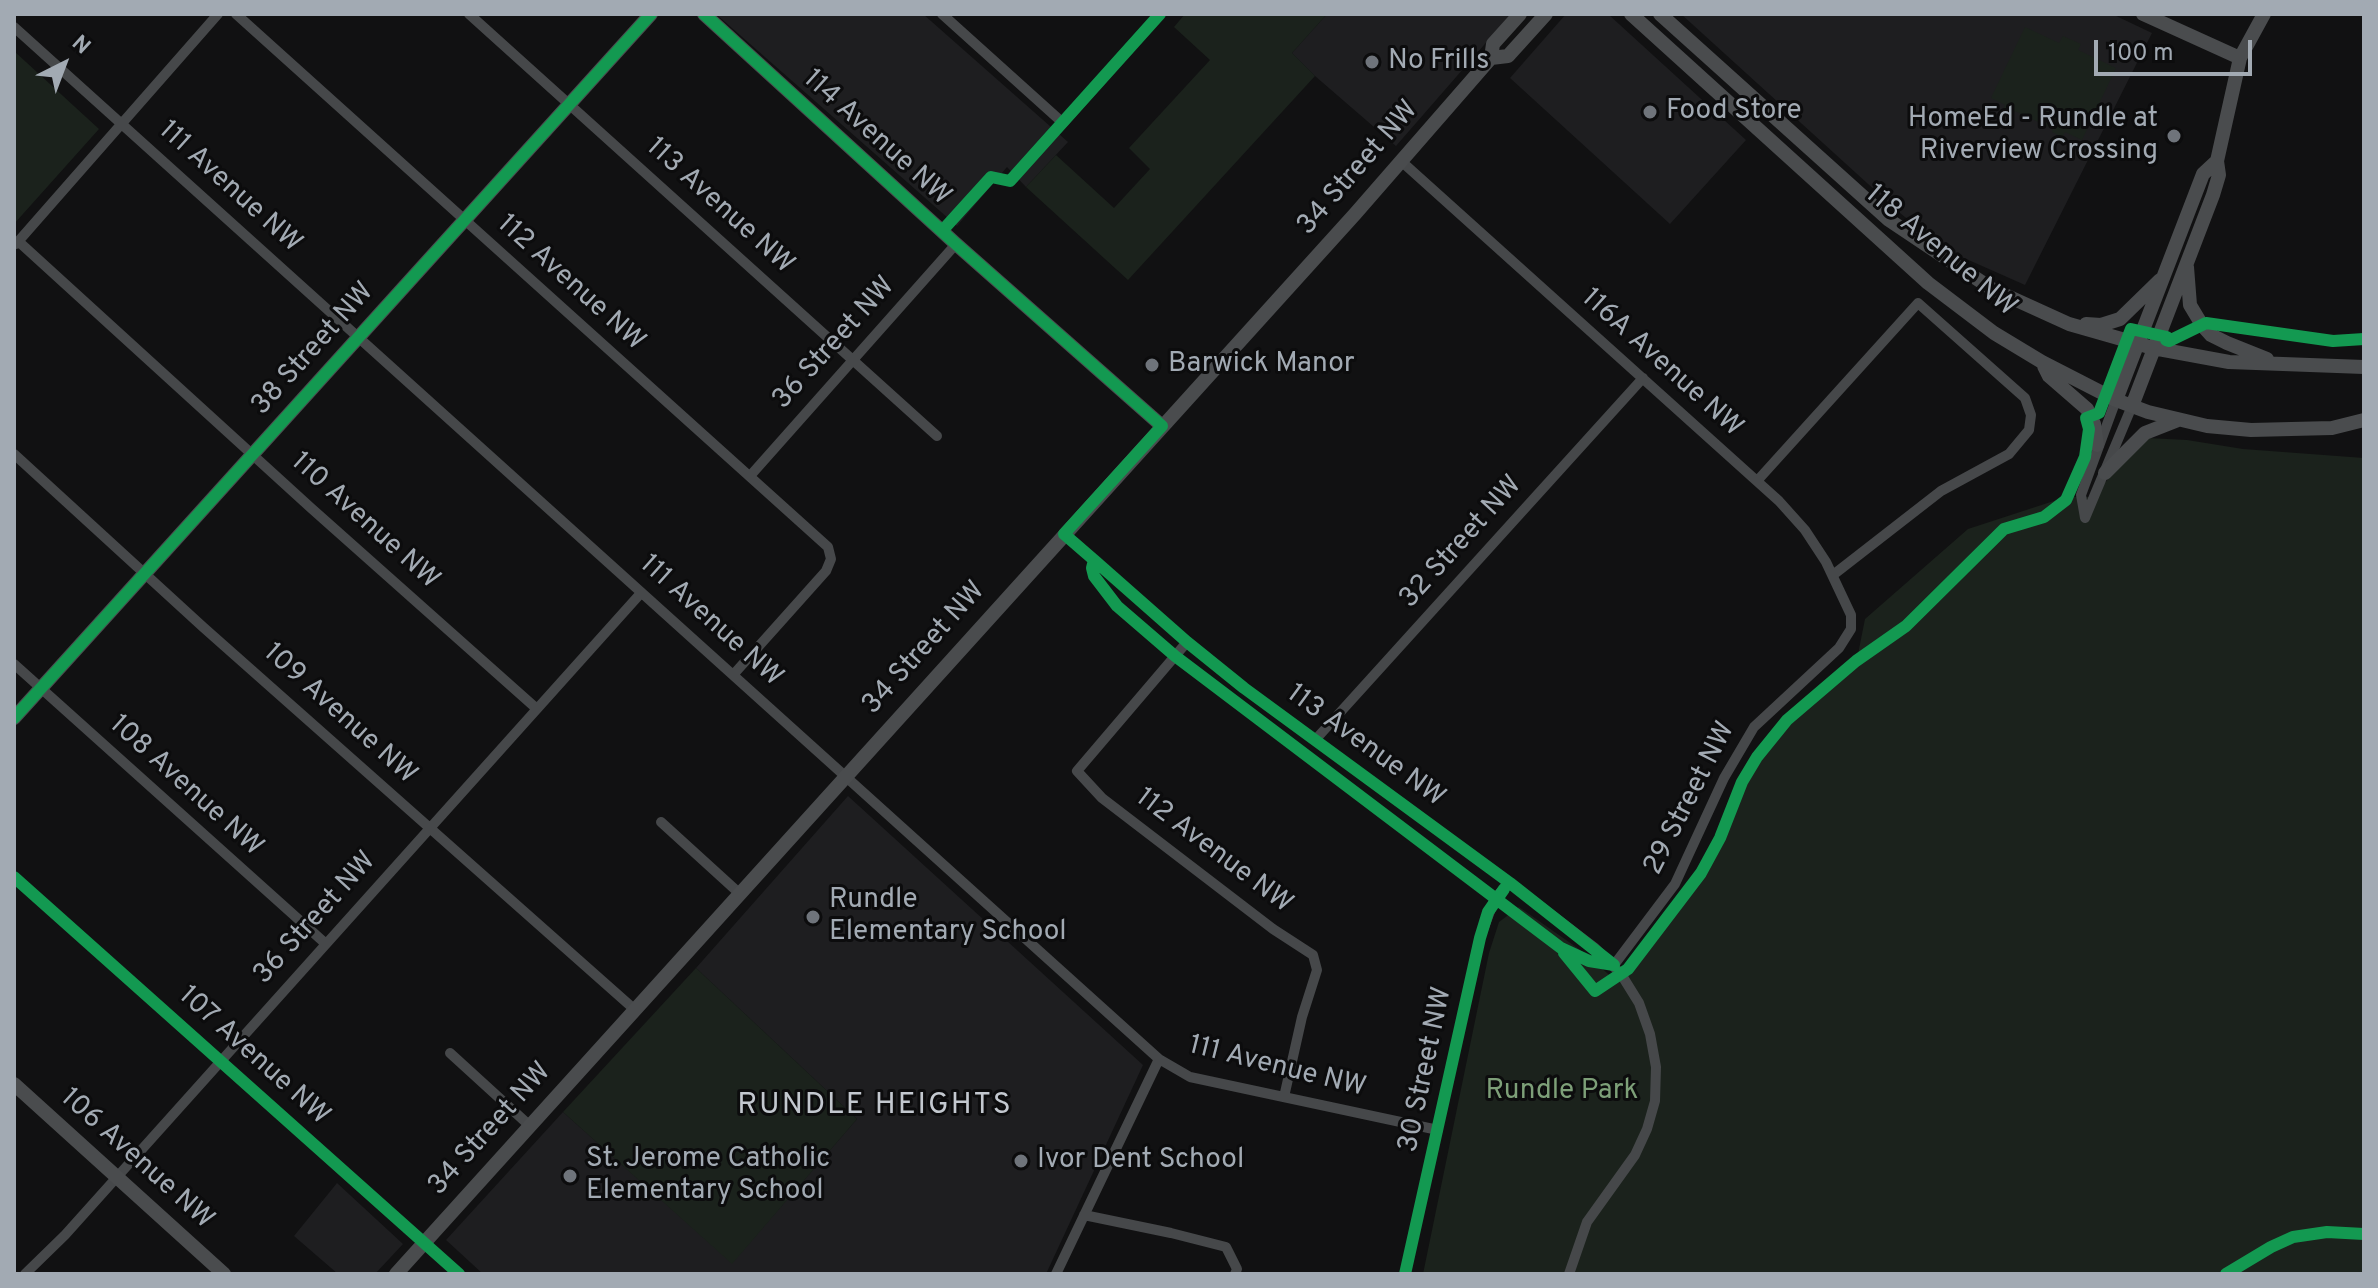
<!DOCTYPE html>
<style>
body{margin:0}
#map{position:relative;width:2378px;height:1288px;overflow:hidden;background:#111112;font-family:Overpass,sans-serif}
canvas{display:block}
.frame{position:absolute;inset:0;border:16px solid #a2aab3;pointer-events:none}
.north{position:absolute;left:24px;top:24px;width:80px;height:80px;-webkit-text-stroke:6px #0c0c0d;paint-order:stroke;rotate:42deg;font-size:22px;font-weight:700;line-height:32px;text-align:center;color:#a2aab3}
.north::after{content:'';display:block;margin:auto;width:28px;height:36px;background:#a2aab3;clip-path:polygon(50% 0,100% 100%,50% 72%,0 100%)}
.scale{position:absolute;left:2094px;top:40px;width:158px;height:36px;box-sizing:border-box;border:4px solid #a2aab3;border-top:0;padding-left:10px;font-size:24px;line-height:28px;white-space:nowrap;color:#a2aab3;-webkit-text-stroke:6px #0c0c0d;paint-order:stroke}
</style>
<div id="map">
<canvas width="2378" height="1288"></canvas>
<div class="frame"></div>
<div class="north">N</div>
<div class="scale">100 m</div>
</div>
<script>
const g = document.querySelector('canvas').getContext('2d');
g.lineJoin = 'round';
function fill(path, color) { g.fillStyle = color; g.fill(path, 'evenodd'); }
const toPath = rows => new Path2D(rows.map(r => 'M' + r).join(''));
function strokePath(path, color, width, dash) { g.strokeStyle = color; g.lineWidth = width; g.lineCap = dash ? 'butt' : 'round'; g.setLineDash(dash || []); g.stroke(path); }
function write(font, color, halo, rows, align = 'center') {
  g.font = font + ' Overpass,sans-serif'; g.lineWidth = 6; g.setLineDash([]); g.textBaseline = 'middle'; g.strokeStyle = halo; g.fillStyle = color; for (const [text, x, y, turn = 0] of rows) {
    g.save(); g.translate(x, y); g.rotate((+turn || 0) * Math.PI / 180); g.textAlign = isNaN(turn) ? turn : align; if (halo) g.strokeText(text, 0, 0); g.fillText(text, 0, 0); g.restore();
  }
}
const built = toPath([
 [716,14,923,14,1068,142,1026,187,1007,167,957,226],
 [1327,14,1511,14,1396,146,1315,76,1292,53],
 [1566,14,1608,14,1746,140,1670,224,1510,78],
 [1681,14,2112,14,2152,33,2025,285,1946,250,1900,213],
 [848,796,1143,1065,1046,1274,483,1274,446,1240,563,1112,732,1263,857,1119,696,968],
 [337,1183,403,1244,375,1274,338,1274,294,1236]
]);
const green = toPath([
 [1185,14,1327,14,1292,53,1315,76,1128,280,1026,187,1056,155,1114,208,1150,169,1129,148,1210,60,1174,27],
 [2025,27,2059,43,2063,36,2081,44,2078,50,2116,68,2082,140,2065,132,2062,137,2052,132,2053,129,2015,111,2013,114,2003,109,2005,105,1991,98],
 [14,51,99,129,14,224],
 [2148,438,2187,440,2243,449,2364,458,2364,1274,1423,1274,1489,953,1499,922,1519,907,1586,954,1617,982,1629,973,1702,873,1721,837,1743,783,1763,751,1768,748,1766,745,1772,742,1785,725,1857,659,1865,619,1968,529,2066,497,2091,497],
 [696,968,857,1119,732,1264,563,1112]
]);
const street = toPath([
 [236,14,828,547,831,559,826,571,733,675],
 [469,14,937,436],
 [942,14,1063,123,1160,14],
 [14,27,1159,1059,1190,1077,1438,1130],
 [1401,161,1779,501,1805,530,1826,562,1851,615,1851,629,1839,648,1754,727,1724,778,1675,884,1614,965],
 [18,241,311,508,537,709],
 [16,244,218,14],
 [2116,400,2081,495,2085,518,2132,406],
 [14,454,203,627,634,1009],
 [750,476,956,244],
 [1757,481,1918,303,2025,398,2031,415,2029,430,2009,454,1941,491,1833,575],
 [1064,534,1094,560],
 [1187,642,1077,771,1102,798,1273,929,1313,955,1317,970,1302,1017,1284,1097],
 [14,664,326,944],
 [1316,739,1643,378],
 [661,822,739,893],
 [14,877,459,1274],
 [1495,898,1175,656,1117,606,1094,576,1092,568,1094,560,1187,642,1244,688,1510,883,1595,948,1621,974,1639,1003,1650,1034,1656,1067,1655,1101,1647,1129,1635,1155,1587,1222,1569,1274],
 [450,1053,530,1126],
 [1084,1215,1171,1233,1226,1247,1237,1269,1235,1274],
 [25,1274,65,1235,641,593],
 [1056,1274,1159,1059],
 [1405,1274,1480,938,1495,898,1510,883]
]);
const secondary = toPath([
 [704,14,956,244,1162,426],
 [1631,14,1928,283,1994,333,2042,362,2116,400,2148,412,2207,426,2251,430,2332,428,2364,420],
 [1660,14,1889,220,1992,289,2069,324,2153,348,2229,362,2364,367],
 [2143,14,2240,58],
 [1491,58,1508,56,1546,14],
 [2187,267,2190,305,2202,325,2211,335,2227,343,2267,359],
 [2086,324,2101,325,2120,319,2160,280],
 [2044,366,2049,376,2087,409,2094,424,2097,445],
 [2116,400,2203,174,2217,161],
 [2132,406,2213,195,2219,175,2217,161,2240,58,2264,14],
 [2105,473,2145,433,2178,420],
 [14,718,651,14],
 [14,1084,224,1274],
 [396,1274,1355,214,1491,58,1493,44,1520,14]
]);
const cycleway = toPath([
 [704,14,956,244,1162,426,1064,534,1094,560],
 [942,231,991,177,1010,181,1160,14],
 [1094,560,1187,642,1244,688,1510,883,1614,965,1589,961,1561,948,1175,656,1117,606,1094,576,1092,568,1094,560],
 [14,718,651,14],
 [14,877,459,1274],
 [1564,953,1595,991,1628,969,1701,873,1720,838,1742,782,1757,757,1787,720,1856,661,1906,626,2004,529,2044,517,2066,500,2085,457,2089,429,2086,418,2099,413,2131,329,2167,337,2166,340,2169,341,2206,323,2333,341,2364,339],
 [1405,1274,1480,938,1488,912,1504,889],
 [2226,1274,2271,1247,2293,1237,2327,1232,2364,1234]
]);
const markers = [
 [1372,62,8,"#6f747b"],
 [1650,112,8,"#6f747b"],
 [2174,136,8,"#6f747b"],
 [1152,365,8,"#6f747b"],
 [813,917,8,"#6f747b"],
 [1021,1161,8,"#6f747b"],
 [570,1176,8,"#6f747b"]
];
const poiNames = [
 ["No Frills",1388,62],
 ["Food Store",1666,112],
 ["HomeEd - Rundle at",2158,120,"right"],
 ["Riverview Crossing",2158,152,"right"],
 ["Barwick Manor",1168,365],
 ["Rundle",829,901],
 ["Elementary School",829,933],
 ["St. Jerome Catholic",586,1160],
 ["Elementary School",586,1192],
 ["Ivor Dent School",1037,1161]
];
const streetNames = [
 ["114 Avenue NW",876,139,42],
 ["34 Street NW",1359,169,-49],
 ["111 Avenue NW",229,188,42],
 ["113 Avenue NW",719,207,42],
 ["118 Avenue NW",1940,252,40],
 ["112 Avenue NW",570,284,42],
 ["36 Street NW",835,344,-48],
 ["38 Street NW",314,350,-48],
 ["116A Avenue NW",1661,364,42],
 ["110 Avenue NW",364,522,42],
 ["32 Street NW",1462,543,-48],
 ["111 Avenue NW",710,622,42],
 ["34 Street NW",925,649,-48],
 ["109 Avenue NW",339,715,42],
 ["113 Avenue NW",1365,747,36],
 ["108 Avenue NW",185,787,42],
 ["29 Street NW",1691,799,-63],
 ["112 Avenue NW",1213,852,37],
 ["36 Street NW",316,919,-48],
 ["107 Avenue NW",253,1057,42],
 ["111 Avenue NW",1277,1068,14],
 ["30 Street NW",1427,1070,-78],
 ["34 Street NW",491,1130,-48],
 ["106 Avenue NW",136,1160,42]
];
const parkNames = [
 ["Rundle Park",1562,1092]
];
const neighbourhoodNames = [
 ["RUNDLE HEIGHTS",875,1107]
];
fill(built, '#1e1e20');
fill(green, '#1b221c');
strokePath(street, '#46484a', 10);
strokePath(secondary, '#4a4c4e', 14);
strokePath(cycleway, '#139951', 12);
for (const [x, y, r, color] of markers) { const dot = new Path2D(); dot.arc(x, y, r, 0, 2 * Math.PI); g.fillStyle = color; g.fill(dot); strokePath(dot, '#0c0c0d', 3); }
write('28px', '#a2aab3', '#0c0c0d', poiNames, 'left');
write('28px', '#a2aab3', '#0c0c0d', streetNames);
write('28px', '#7d9f78', '#0c0c0d', parkNames);
g.letterSpacing = '2px';
write('30px', '#c3c8cf', '#0c0c0d', neighbourhoodNames);
g.letterSpacing = '0px';
</script>
